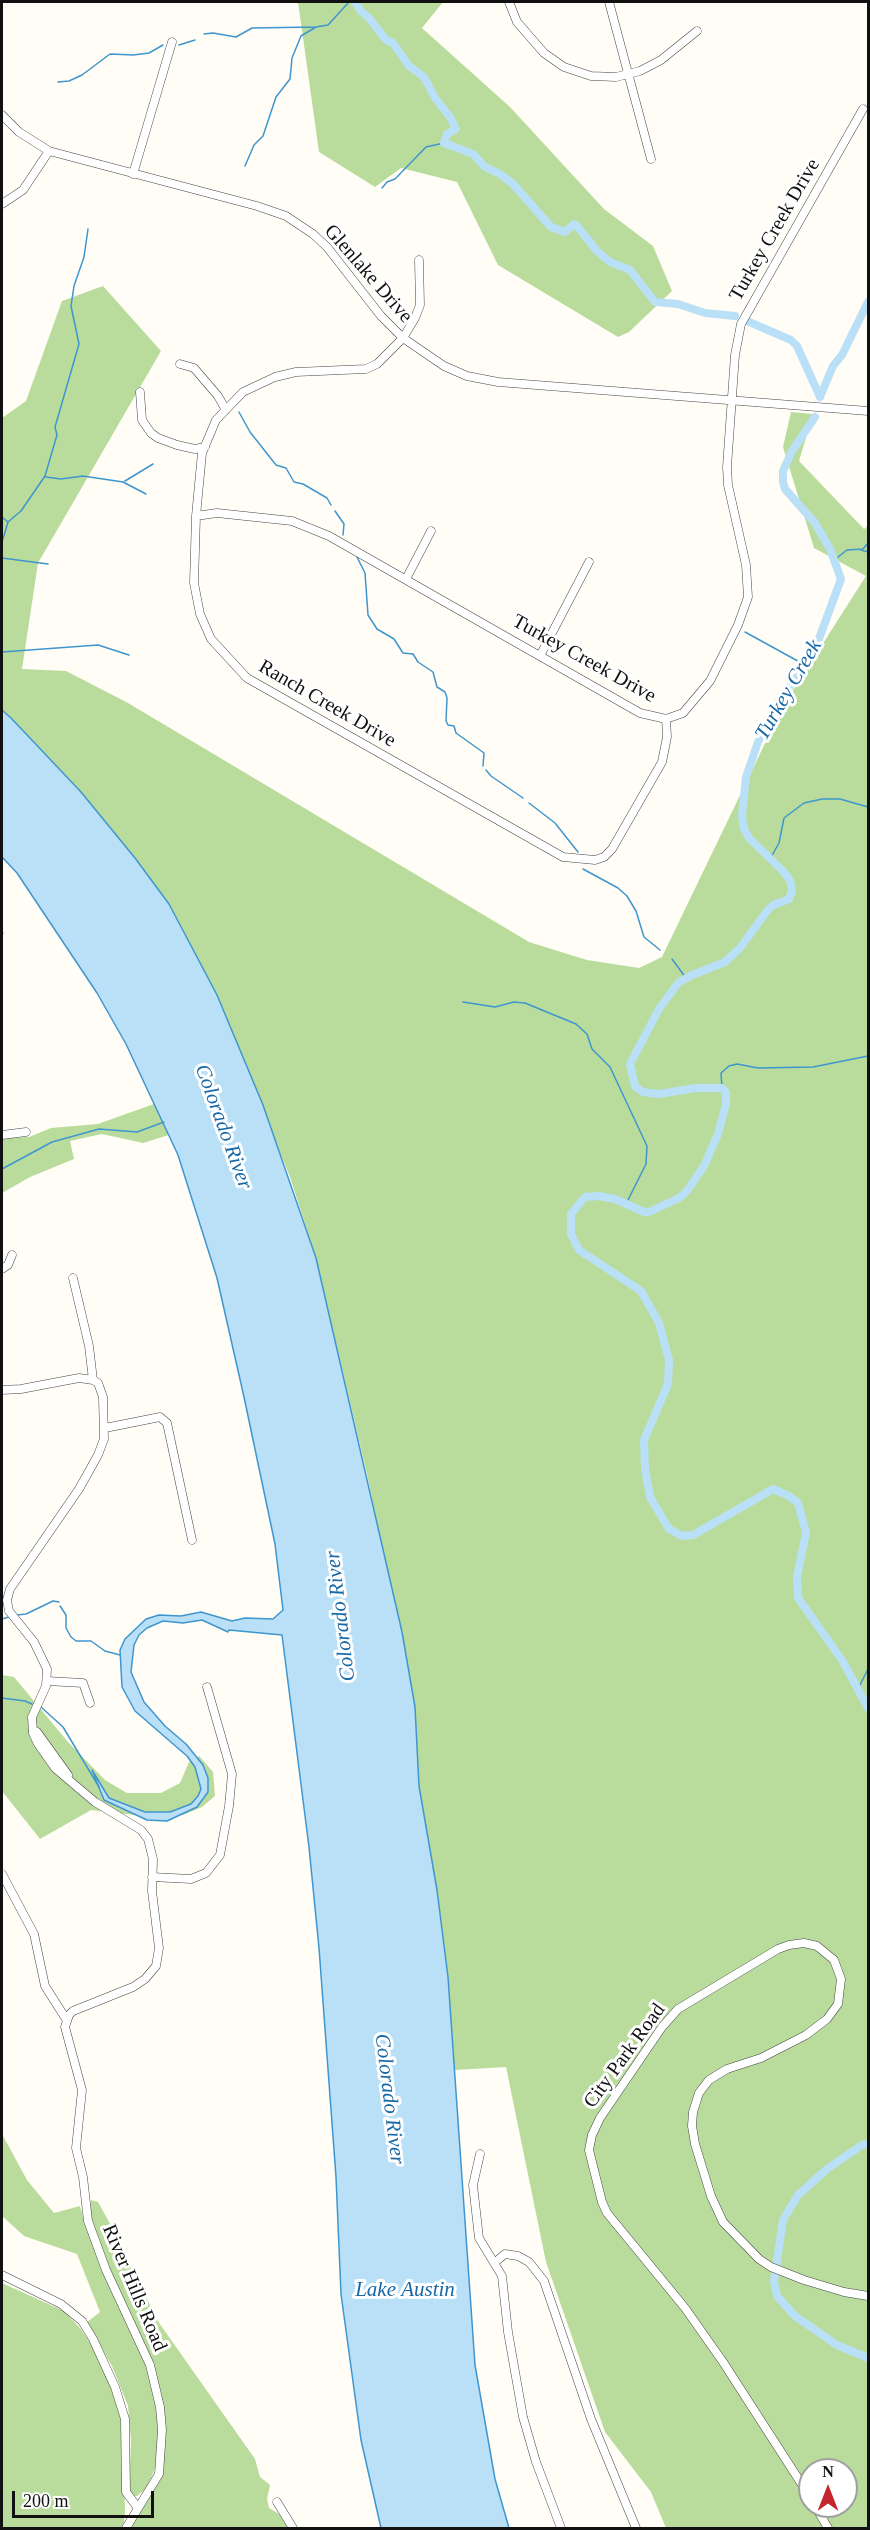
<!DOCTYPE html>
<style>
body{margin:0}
#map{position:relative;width:870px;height:2530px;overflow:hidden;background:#fffdf5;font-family:Georgia,serif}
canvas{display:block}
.frame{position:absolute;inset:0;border:3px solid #111;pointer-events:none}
.north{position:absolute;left:798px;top:2458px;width:60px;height:60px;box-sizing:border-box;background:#fff;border:2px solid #a0a0a0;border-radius:50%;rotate:0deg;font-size:16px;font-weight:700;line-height:24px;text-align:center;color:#111}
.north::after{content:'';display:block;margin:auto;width:21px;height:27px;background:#c4262e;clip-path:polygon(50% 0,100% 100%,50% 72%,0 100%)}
.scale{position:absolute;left:12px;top:2491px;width:142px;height:27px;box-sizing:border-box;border:3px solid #111;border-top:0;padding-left:8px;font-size:18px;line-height:21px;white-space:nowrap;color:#111;-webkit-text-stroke:4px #fff;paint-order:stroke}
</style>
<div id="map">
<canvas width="870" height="2530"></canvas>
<div class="frame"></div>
<div class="north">N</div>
<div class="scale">200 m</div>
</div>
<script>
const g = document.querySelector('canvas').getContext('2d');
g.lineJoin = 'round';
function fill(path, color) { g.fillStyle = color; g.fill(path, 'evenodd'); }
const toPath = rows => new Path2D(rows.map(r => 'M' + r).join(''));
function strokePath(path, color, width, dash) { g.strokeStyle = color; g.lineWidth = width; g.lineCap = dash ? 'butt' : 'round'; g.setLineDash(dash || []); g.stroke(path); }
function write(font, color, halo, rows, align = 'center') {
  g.font = font + ' Georgia,serif'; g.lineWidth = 6; g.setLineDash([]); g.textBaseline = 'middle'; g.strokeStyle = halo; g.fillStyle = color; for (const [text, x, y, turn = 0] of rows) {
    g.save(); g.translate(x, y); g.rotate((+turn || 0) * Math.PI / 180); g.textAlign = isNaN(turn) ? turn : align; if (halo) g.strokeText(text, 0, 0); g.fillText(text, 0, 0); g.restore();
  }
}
const forest = toPath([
 [298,2,443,2,422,28,510,107,604,209,653,246,672,291,629,332,618,337,498,265,457,182,401,168,375,187,319,152],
 [103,286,161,351,38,563,22,669,66,671,128,703,529,942,587,960,639,968,662,957,783,706,866,576,814,548,783,447,791,412,813,414,799,461,864,529,868,526,868,2528,666,2528,651,2492,605,2432,546,2262,506,2067,454,2070,448,1977,437,1890,419,1786,415,1707,367,1474,316,1258,290,1177,217,995,169,904,135,858,81,792,12,719,2,710,2,418,26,401,62,301],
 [810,2470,846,2470,846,2506,810,2506],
 [154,1104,169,1135,143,1143,102,1134,70,1141,74,1159,30,1177,2,1193,2,1138,29,1137,51,1128,98,1124],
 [2,1675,14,1677,68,1742,105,1780,127,1793,161,1793,180,1783,189,1762,199,1756,213,1772,215,1796,202,1807,183,1815,152,1817,91,1810,40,1839,2,1791],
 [2,2134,27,2180,54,2213,80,2206,86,2228,145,2361,154,2391,159,2423,158,2461,147,2488,137,2496,134,2496,129,2489,131,2440,128,2406,112,2366,86,2323,100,2312,77,2254,24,2236,2,2216],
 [91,2200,98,2202,119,2240,157,2320,255,2459,260,2477,270,2485,267,2499,269,2508,279,2514,288,2528,131,2528,161,2479,164,2460,163,2413,156,2373,108,2266,90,2219],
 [2,2283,64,2311,80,2328,94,2349,113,2390,123,2420,125,2512,124,2522,121,2528,2,2528]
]);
const water = toPath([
 [2,710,12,719,81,792,135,858,169,904,217,995,263,1105,316,1258,402,1632,415,1707,419,1786,437,1890,448,1977,475,2365,495,2479,509,2528,381,2528,361,2440,341,2294,336,2177,319,1948,309,1847,282,1635,229,1630,228,1632,202,1620,183,1623,163,1621,147,1628,139,1635,134,1645,131,1672,144,1702,165,1726,186,1744,203,1765,208,1778,208,1792,197,1807,167,1821,147,1820,104,1800,92,1770,109,1798,145,1812,170,1812,191,1804,198,1796,201,1789,195,1767,187,1756,135,1711,122,1687,120,1650,125,1639,146,1619,159,1615,181,1616,201,1612,232,1621,245,1618,273,1619,283,1610,275,1544,244,1397,217,1278,178,1155,126,1044,97,993,17,873,2,857,2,710]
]);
const stream = toPath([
 [204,34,213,33,236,37,252,28,316,27],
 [179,45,195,40],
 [58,82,69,81,82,75,110,54,133,55,149,53,163,45],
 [245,166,254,145,263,136,276,97,290,79,292,58,301,36,316,27,328,25,349,2],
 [382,188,387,182,395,179,426,147,444,143],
 [239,412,250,432,276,465,286,468,294,482,303,484,327,498,331,505],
 [46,477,61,479,83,476,123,482,146,494],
 [125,481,153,464],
 [335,511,344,524,343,535],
 [2,517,8,522],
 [2,542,8,522,21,511,45,476,57,435,55,427,79,344,71,306,74,286,84,257,88,229],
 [861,550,868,552],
 [357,557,365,573,368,615,377,629,394,639,403,653,413,654,418,662,433,672,437,687,445,692,447,698,446,721,448,725,454,726,456,733,484,753,483,766],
 [2,558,48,564],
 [835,564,838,557,847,550,863,549,868,543],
 [745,632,805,665],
 [2,652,98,645,129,655],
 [486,770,491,776,523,798],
 [529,803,555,823,578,852],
 [770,859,779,843,784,818,804,803,822,799,840,799,868,807],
 [583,869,618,888,627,896,636,911,644,937,660,950],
 [2,934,3,933],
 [672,959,686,978],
 [463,1002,495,1007,514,1002,525,1003,576,1024,587,1034,592,1049,610,1067,647,1146,646,1164,626,1204],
 [722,1088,721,1073,729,1066,737,1064,758,1068,813,1067,868,1056],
 [2,1169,52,1142,99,1129,137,1132,164,1122],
 [60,1606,66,1615,66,1628,71,1637,76,1641,91,1641,105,1651,120,1655],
 [17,1615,26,1614,53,1601,59,1602],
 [2,1619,9,1617],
 [858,1689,868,1669],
 [2,1698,25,1701,32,1704],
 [41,1707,63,1727,99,1787]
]);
const river = toPath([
 [355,2,361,11,369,18,386,40,393,43,409,66,424,77,435,98,450,117,456,129,447,134,444,143,473,154,485,167,500,174,513,184,551,227,565,232,574,224,577,226,597,251,610,262,630,270,655,302,678,304,705,313,735,316],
 [747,321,791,340,797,346,820,397],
 [820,397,833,366,842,355,868,302],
 [815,417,792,451,783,471,783,482,785,489,815,523,830,549,841,579,813,655,779,701,758,742,746,777,742,816,744,829,749,838,781,869,790,880,792,891,789,899,773,905,767,911,740,948,725,962,690,976,678,983,659,1009,630,1064,635,1086,643,1092,659,1094,695,1088,722,1088,726,1092,726,1104,718,1134,704,1166,687,1191,679,1198,649,1212,644,1212,615,1199,598,1196,585,1197,571,1214,571,1234,579,1250,641,1291,659,1323,669,1360,668,1384,644,1440,645,1468,650,1497,669,1529,682,1536,693,1535,773,1489,789,1496,798,1503,806,1533,797,1577,798,1598,842,1660,868,1708],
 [868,2144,862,2145,827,2169,798,2195,783,2220,774,2281,777,2296,795,2316,837,2345,868,2358]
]);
const minor = toPath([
 [509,2,517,22,544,53,564,67,591,76,616,77,640,71,661,60,697,31],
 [609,2,651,159],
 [2,115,19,132,49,151,257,206,286,216,313,234,327,247,381,316,403,338,444,366,467,376,498,382,868,411],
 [133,174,172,42],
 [2,204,23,190,49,151],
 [419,260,420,305,415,318,403,338,377,364,366,369,296,372,275,377,243,392,216,420,202,453,196,516,194,583,200,614,211,639,247,678,563,857,595,860,604,857,612,849,662,762,667,737,666,719],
 [180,364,194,368,218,396,226,410],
 [140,392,142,420,151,433,158,438,177,445,195,449,205,447],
 [196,516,217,513,292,521,329,536,640,713,666,719,683,713,710,681,738,625,748,597,746,565,728,485,727,467,735,355,741,324,863,109],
 [406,579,431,531],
 [541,654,589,562],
 [2,1135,26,1132],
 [2,1269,8,1265,12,1255],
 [73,1278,89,1346,93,1380,98,1383,103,1397,104,1439,98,1455,79,1489,10,1589,7,1600,9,1611,34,1642,47,1669,46,1686,32,1717,33,1733,38,1744,55,1768,76,1786,95,1802,141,1830,148,1839,153,1859,152,1891,159,1948,156,1966,145,1979,133,1987,73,2011,69,2015,65,2027,82,2090,76,2148,83,2177,88,2221,106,2270,150,2365,160,2407,162,2430,159,2474,126,2528],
 [2,1390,21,1389,79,1378,93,1380],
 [105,1428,160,1417,167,1423,192,1540],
 [47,1681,83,1683,90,1703],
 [37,1732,68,1775],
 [2,1874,34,1934,45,1986,66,2019],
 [152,1877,191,1879,206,1873,220,1855,229,1806,232,1774,207,1687],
 [480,2154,473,2185,479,2238,502,2276,508,2332,523,2417,536,2462,561,2528],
 [494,2263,505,2254,518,2256,529,2262,544,2281,591,2419,636,2528],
 [2,2275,61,2304,82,2321,93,2339,115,2387,125,2419,126,2492,138,2508],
 [810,2497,723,2362,685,2308,607,2213,602,2202,589,2150,592,2135,600,2118,662,2027,678,2009,778,1949,789,1945,804,1943,817,1946,834,1960,841,1979,838,2004,827,2019,806,2035,761,2058,727,2069,709,2080,699,2093,693,2112,692,2126,695,2144,711,2196,723,2222,759,2259,771,2267,804,2280,844,2292,868,2296],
 [277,2502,293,2528],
 [815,2506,828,2528]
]);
const streetNames = [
 ["Turkey Creek Drive",775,230,-60],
 ["Glenlake Drive",368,274,49],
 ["Turkey Creek Drive",584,659,29],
 ["Ranch Creek Drive",327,704,30],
 ["City Park Road",625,2056,-54],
 ["River Hills Road",134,2288,67]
];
const waterNames = [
 ["Turkey Creek",789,690,-60],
 ["Colorado River",223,1127,70],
 ["Colorado River",341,1616,-97],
 ["Colorado River",389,2099,83],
 ["Lake Austin",405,2290]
];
fill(forest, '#b9dc9c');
fill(water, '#b9e0f7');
strokePath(water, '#3f96cf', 1.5);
strokePath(stream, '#3f96cf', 1.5);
strokePath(river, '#b9e0f7', 8);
strokePath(minor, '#444', 9);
strokePath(minor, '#fff', 8);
write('20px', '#111', '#fff', streetNames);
write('italic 21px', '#1768a6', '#fff', waterNames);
</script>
